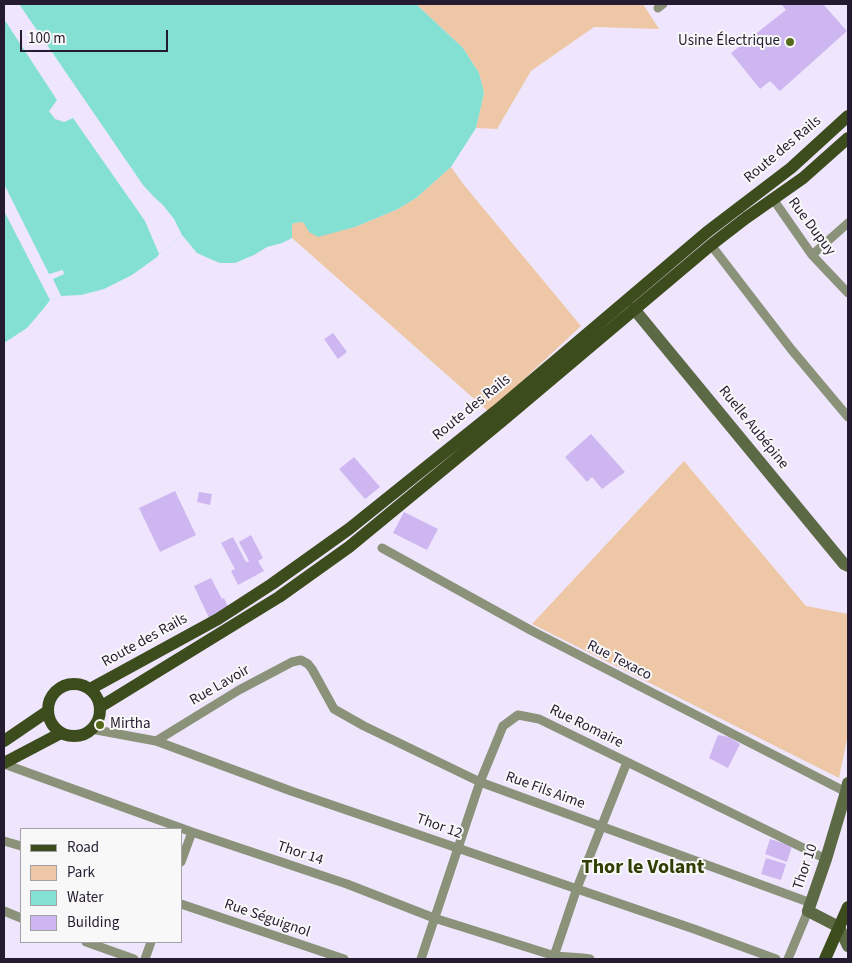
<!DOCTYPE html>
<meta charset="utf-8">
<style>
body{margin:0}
#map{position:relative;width:852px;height:963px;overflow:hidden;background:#efe6fe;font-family:"Source Sans 3",sans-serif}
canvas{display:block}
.frame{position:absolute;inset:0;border:5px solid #251b31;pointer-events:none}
.legend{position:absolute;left:20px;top:828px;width:162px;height:115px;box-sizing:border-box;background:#f8f8f8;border:1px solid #a4a0a8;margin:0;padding:6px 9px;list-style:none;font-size:15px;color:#251b31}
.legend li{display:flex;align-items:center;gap:10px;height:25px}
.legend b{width:25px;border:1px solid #a4a0a8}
.scale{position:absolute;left:20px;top:30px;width:148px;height:22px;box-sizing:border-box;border:2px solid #251b31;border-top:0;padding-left:6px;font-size:15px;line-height:18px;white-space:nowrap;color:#251b31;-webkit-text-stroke:4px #f8f8f8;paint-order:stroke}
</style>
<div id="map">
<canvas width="852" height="963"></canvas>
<div class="frame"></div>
<ul class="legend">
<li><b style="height:6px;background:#3d4c1d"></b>Road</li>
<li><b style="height:14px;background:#eec8a6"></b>Park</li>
<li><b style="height:14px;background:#83e0d3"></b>Water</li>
<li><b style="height:14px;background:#ceb6f0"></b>Building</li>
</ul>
<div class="scale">100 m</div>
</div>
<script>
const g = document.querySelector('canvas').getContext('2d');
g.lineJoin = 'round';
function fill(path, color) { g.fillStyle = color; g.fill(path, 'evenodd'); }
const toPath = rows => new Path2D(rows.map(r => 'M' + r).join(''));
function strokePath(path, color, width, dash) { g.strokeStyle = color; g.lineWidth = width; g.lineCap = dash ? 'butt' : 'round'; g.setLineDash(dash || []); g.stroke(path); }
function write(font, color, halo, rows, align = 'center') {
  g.font = font + ' "Source Sans 3",sans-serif'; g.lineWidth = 4; g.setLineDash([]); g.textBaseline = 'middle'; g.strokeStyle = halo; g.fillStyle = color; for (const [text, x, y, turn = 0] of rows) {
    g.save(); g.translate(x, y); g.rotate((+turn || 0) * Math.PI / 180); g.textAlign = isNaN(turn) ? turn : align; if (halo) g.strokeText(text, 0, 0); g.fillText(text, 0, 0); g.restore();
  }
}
const green = toPath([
 [416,4,643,4,659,29,594,27,531,71,497,129,476,128,484,93,479,73,463,48],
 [451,167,464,185,581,326,489,412,292,238,292,225,294,223,301,222,304,223,355,227,398,209,416,198],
 [684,461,806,606,848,614,848,734,839,778,532,624]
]);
const water = toPath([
 [4,4,416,4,463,48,479,73,484,93,476,128,451,167,416,198,398,209,355,227,318,237,309,232,304,223,301,222,294,223,292,225,292,238,282,243,267,247,254,255,235,263,220,263,208,258,197,253,182,235,159,254,157,257,132,275,104,289,81,295,61,296,50,300,44,308,27,328,4,343]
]);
const pier = toPath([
 [4,4,19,4,143,185,154,197,163,205,174,219,182,235,159,254,145,221,73,118,64,122,55,119,49,111,57,100,4,19],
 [4,184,49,274,63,270,64,274,53,279,61,296,50,300,4,211]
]);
const building = toPath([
 [781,4,823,4,847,31,780,91,770,81,760,89,731,53,786,10],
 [333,333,347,352,338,359,324,339],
 [591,434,625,472,602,489,592,477,587,482,565,457],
 [354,457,380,487,365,499,339,469],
 [175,491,196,535,160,552,139,508],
 [199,492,212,494,210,505,197,502],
 [404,512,438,529,427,550,393,533],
 [251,535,263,558,258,561,264,571,238,585,231,571,235,569,221,543,233,537,246,562,249,561,239,542],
 [211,578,222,599,224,598,228,607,210,620,194,586],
 [718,735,729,737,740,744,728,768,709,758],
 [770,839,792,846,787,862,765,854],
 [766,858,786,864,781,880,761,874]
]);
const street = toPath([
 [658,8,663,4],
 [773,199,812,255,848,293],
 [711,245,791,349,848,417],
 [812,255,848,223],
 [382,548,534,632,846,792],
 [91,729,156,741,291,791,694,929,776,959],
 [156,741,239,690,292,662,301,660,308,664,312,669,334,709,364,726,480,782,811,903],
 [4,764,192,832,347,884,434,918,555,956,583,958,590,959],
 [4,841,21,846],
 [181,862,192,832],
 [181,904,344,959],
 [4,911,21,918],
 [86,942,134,959],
 [145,959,151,942],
 [421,959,480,782,503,726,518,715,539,719,826,859],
 [553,959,577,888,627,762],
 [788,959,808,911]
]);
const secondary = toPath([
 [634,309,844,564,848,566],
 [848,783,846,792,826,859,808,911,839,927,848,946]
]);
const primary = toPath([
 '48 710a26 26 0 1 1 52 0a26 26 0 1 1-52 0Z',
 [90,689,218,619,272,584,349,529,496,411,707,232,791,168,848,116],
 [100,707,279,597,349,547,502,421,711,245,746,218,803,178,848,138],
 [4,741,48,711],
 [4,763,61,733],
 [825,959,848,907]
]);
const markers = [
 [790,42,5,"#556b1b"],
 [100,725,5,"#556b1b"]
];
const poiNames = [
 ["Usine Électrique",780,42],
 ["Mirtha",110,725,"left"]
];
const streetNames = [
 ["Route des Rails",783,150,-40],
 ["Rue Dupuy",811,227,53],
 ["Route des Rails",472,408,-39],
 ["Ruelle Aubépine",753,428,51],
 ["Route des Rails",145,641,-29],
 ["Rue Texaco",619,661,27],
 ["Rue Lavoir",220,686,-30],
 ["Rue Romaire",586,727,26],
 ["Rue Fils Aime",545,791,20],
 ["Thor 12",439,827,20],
 ["Thor 14",300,854,18],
 ["Thor 10",806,867,-71],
 ["Rue Séguignol",267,919,19]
];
const districtNames = [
 ["Thor le Volant",643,869]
];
fill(green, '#eec8a6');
fill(water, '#83e0d3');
fill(pier, '#efe6fe');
fill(building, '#ceb6f0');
strokePath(street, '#8a937a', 9);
strokePath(secondary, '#5c6945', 12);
strokePath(primary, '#3d4c1d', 12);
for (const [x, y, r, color] of markers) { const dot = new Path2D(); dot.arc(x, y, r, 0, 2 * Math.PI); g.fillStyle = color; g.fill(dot); strokePath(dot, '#f8f8f8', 2); }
write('15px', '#251b31', '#f8f8f8', poiNames, 'right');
write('15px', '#251b31', '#f8f8f8', streetNames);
write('bold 20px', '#2f3e05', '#f8f8f8', districtNames);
</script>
